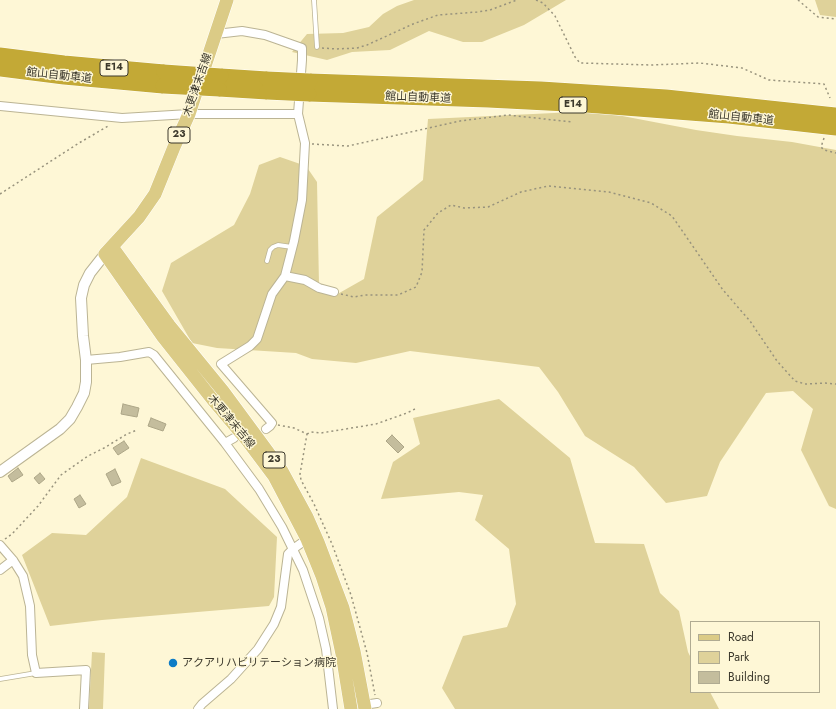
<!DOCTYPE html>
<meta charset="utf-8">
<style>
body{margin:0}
#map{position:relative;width:836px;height:709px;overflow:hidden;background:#fef7d6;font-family:Jost,sans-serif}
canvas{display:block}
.legend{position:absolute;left:690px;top:621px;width:130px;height:72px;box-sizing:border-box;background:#fef7d6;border:1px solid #b0ab92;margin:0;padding:5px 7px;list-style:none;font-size:12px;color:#3c392c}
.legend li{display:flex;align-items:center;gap:8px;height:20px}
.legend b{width:20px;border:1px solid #b0ab92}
</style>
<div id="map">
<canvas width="836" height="709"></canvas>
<ul class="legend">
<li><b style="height:5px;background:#dbcb86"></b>Road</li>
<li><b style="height:11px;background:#dfd29a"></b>Park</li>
<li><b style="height:11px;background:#c4bd9d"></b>Building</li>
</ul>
</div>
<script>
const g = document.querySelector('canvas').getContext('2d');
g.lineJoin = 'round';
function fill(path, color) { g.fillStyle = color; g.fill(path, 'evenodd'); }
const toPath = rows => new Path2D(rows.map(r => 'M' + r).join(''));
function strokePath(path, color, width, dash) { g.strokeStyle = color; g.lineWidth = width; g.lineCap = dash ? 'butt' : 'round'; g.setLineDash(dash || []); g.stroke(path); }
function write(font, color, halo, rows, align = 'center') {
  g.font = font + ' Jost,"Noto Sans JP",sans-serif'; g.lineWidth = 3; g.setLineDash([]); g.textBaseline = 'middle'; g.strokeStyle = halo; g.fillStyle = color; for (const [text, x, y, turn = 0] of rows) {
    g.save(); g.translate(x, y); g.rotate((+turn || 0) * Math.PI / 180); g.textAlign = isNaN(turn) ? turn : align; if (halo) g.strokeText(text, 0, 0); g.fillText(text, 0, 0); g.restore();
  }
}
const green = toPath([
 [414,0,566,0,524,25,482,42,463,42,429,31,390,50,352,52,327,60,292,52,307,34,343,33,369,27,383,14,397,6],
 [815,0,836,0,836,17,820,15],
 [596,111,696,130,737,136,792,142,836,150,836,509,829,506,801,450,813,409,793,391,766,393,720,462,707,496,666,503,634,467,585,436,558,392,539,367,410,351,356,363,312,359,296,353,217,348,192,343,162,291,171,263,234,225,250,194,259,165,280,157,306,166,317,182,319,285,334,296,364,279,377,217,423,180,428,119],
 [499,399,570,458,595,543,644,544,660,593,679,611,688,652,691,658,691,692,710,692,719,709,455,709,442,688,463,636,507,627,516,604,509,549,475,520,483,495,459,492,381,499,393,462,420,444,413,418],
 [141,458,225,489,277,537,274,597,269,606,102,620,50,626,22,555,52,533,86,535,127,497],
 [92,652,105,653,103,709,89,709]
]);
const building = toPath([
 [123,404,139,408,137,417,121,414,123,404],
 [151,418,166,424,163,431,148,426,151,418],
 [392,435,404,447,398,453,386,441,392,435],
 [124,441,129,448,118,455,113,448,124,441],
 [18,468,23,475,12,482,8,476,18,468],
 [115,469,121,482,112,486,106,474,115,469],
 [40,473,45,479,39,484,34,478,40,473],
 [80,495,86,504,79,508,74,499,80,495]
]);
const path = toPath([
 [536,0,543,3,555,16,575,57,580,63,651,65,700,63,742,68,769,80,824,84,830,98],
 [798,0,818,17,836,19],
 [322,48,336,49,357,48,367,45,413,24,438,15,477,12,490,10,517,0],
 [824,138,821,147,824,150,836,153],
 [312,144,348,146,460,121,508,115,572,122],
 [0,194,79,143,110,125],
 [341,294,354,297,365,295,398,295,416,287,422,272,424,230,438,213,451,205,464,208,488,207,521,192,548,186,609,192,651,203,672,216,723,290,750,321,777,361,795,381,805,384,825,383,836,384],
 [278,425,294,428,307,434,300,474,301,480,314,504,332,544,351,595,367,653,375,695],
 [307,434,311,432,321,433,376,424,407,413,417,408],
 [5,539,12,534,38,506,61,475,88,456,104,448,127,434,137,430]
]);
const service = toPath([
 [314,0,317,47],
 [267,261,270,250,273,247,278,245,292,247],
 [0,679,36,673]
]);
const minor = toPath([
 [216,34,242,31,265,35,302,48,302,60,298,114,305,143,302,200,294,241,285,276,272,294,257,339,250,346,221,364,272,423,270,426,266,429],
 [0,106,122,118,189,114,298,114],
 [285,276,305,280,319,288,334,292],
 [86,360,120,357,149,352,154,355,225,443,259,489,282,527,303,570,319,618,326,649,333,709],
 [225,443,234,438],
 [0,545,13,560,23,576,30,606,32,655,36,673,86,670,84,709],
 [0,570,13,560],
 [364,705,377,703],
 [198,709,202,704,231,679,258,649,274,624,281,607,288,554,293,549,307,539]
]);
const tertiary = toPath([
 [0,472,60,429,70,419,77,407,84,393,86,382,86,360,83,336,81,298,84,285,90,273,105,254]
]);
const primary = toPath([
 [227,0,189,114,174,147,155,194,139,217,105,254,163,337,213,400,247,440,274,476,307,539,322,576,332,607,342,654,351,709],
 [113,248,169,325,223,391,282,471,307,517,318,542,343,608,354,651,365,709]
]);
const motorway = toPath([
 [0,55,64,63,164,72],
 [0,69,64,77,163,86],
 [221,76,267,79],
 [310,81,541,89,666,97,836,115],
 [219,89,267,92],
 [309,94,488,100,586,105,729,116,836,128]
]);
const motorwayBridge = toPath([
 [164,72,221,76],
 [267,79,310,81],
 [163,86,219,89],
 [267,92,309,94]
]);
const markers = [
 [173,663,5,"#0d7cc6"]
];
const shields = [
 [114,68,28],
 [573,105,28],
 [179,135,22],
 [274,460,22]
];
const shieldNames = [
 ["E14",114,68],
 ["E14",573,105],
 ["23",179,135],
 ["23",274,460]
];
const streetNames = [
 ["館山自動車道",59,76,6],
 ["木更津末吉線",198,85,-71],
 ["館山自動車道",418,98,2],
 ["館山自動車道",741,118,6],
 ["木更津末吉線",231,422,50]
];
const poiNames = [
 ["アクアリハビリテーション病院",182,663]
];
fill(green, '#dfd29a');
fill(building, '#c4bd9d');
strokePath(building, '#ada687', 1);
strokePath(service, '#bbb494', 5.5);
strokePath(minor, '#bbb494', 10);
strokePath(tertiary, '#bbb494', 12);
strokePath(primary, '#fff', 14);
strokePath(motorway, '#fff', 16);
strokePath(path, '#98937d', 1.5, [2, 3]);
strokePath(service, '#fff', 4);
strokePath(minor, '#fff', 8);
strokePath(tertiary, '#fff', 10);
strokePath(primary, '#dbcb86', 13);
strokePath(motorway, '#c3a936', 15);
strokePath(motorwayBridge, '#fff', 16, []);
strokePath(motorwayBridge, '#c3a936', 15);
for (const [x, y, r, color] of markers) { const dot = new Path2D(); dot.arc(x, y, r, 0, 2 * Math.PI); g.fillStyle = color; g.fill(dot); strokePath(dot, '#fef7d6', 1.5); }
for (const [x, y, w] of shields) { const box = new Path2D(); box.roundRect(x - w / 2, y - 8, w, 16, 3); g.fillStyle = '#fef7d6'; g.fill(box); strokePath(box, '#3c392c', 1); }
write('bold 10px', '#3c392c', null, shieldNames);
write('11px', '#3c392c', '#fef7d6', streetNames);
write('11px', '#3c392c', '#fef7d6', poiNames, 'left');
</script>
